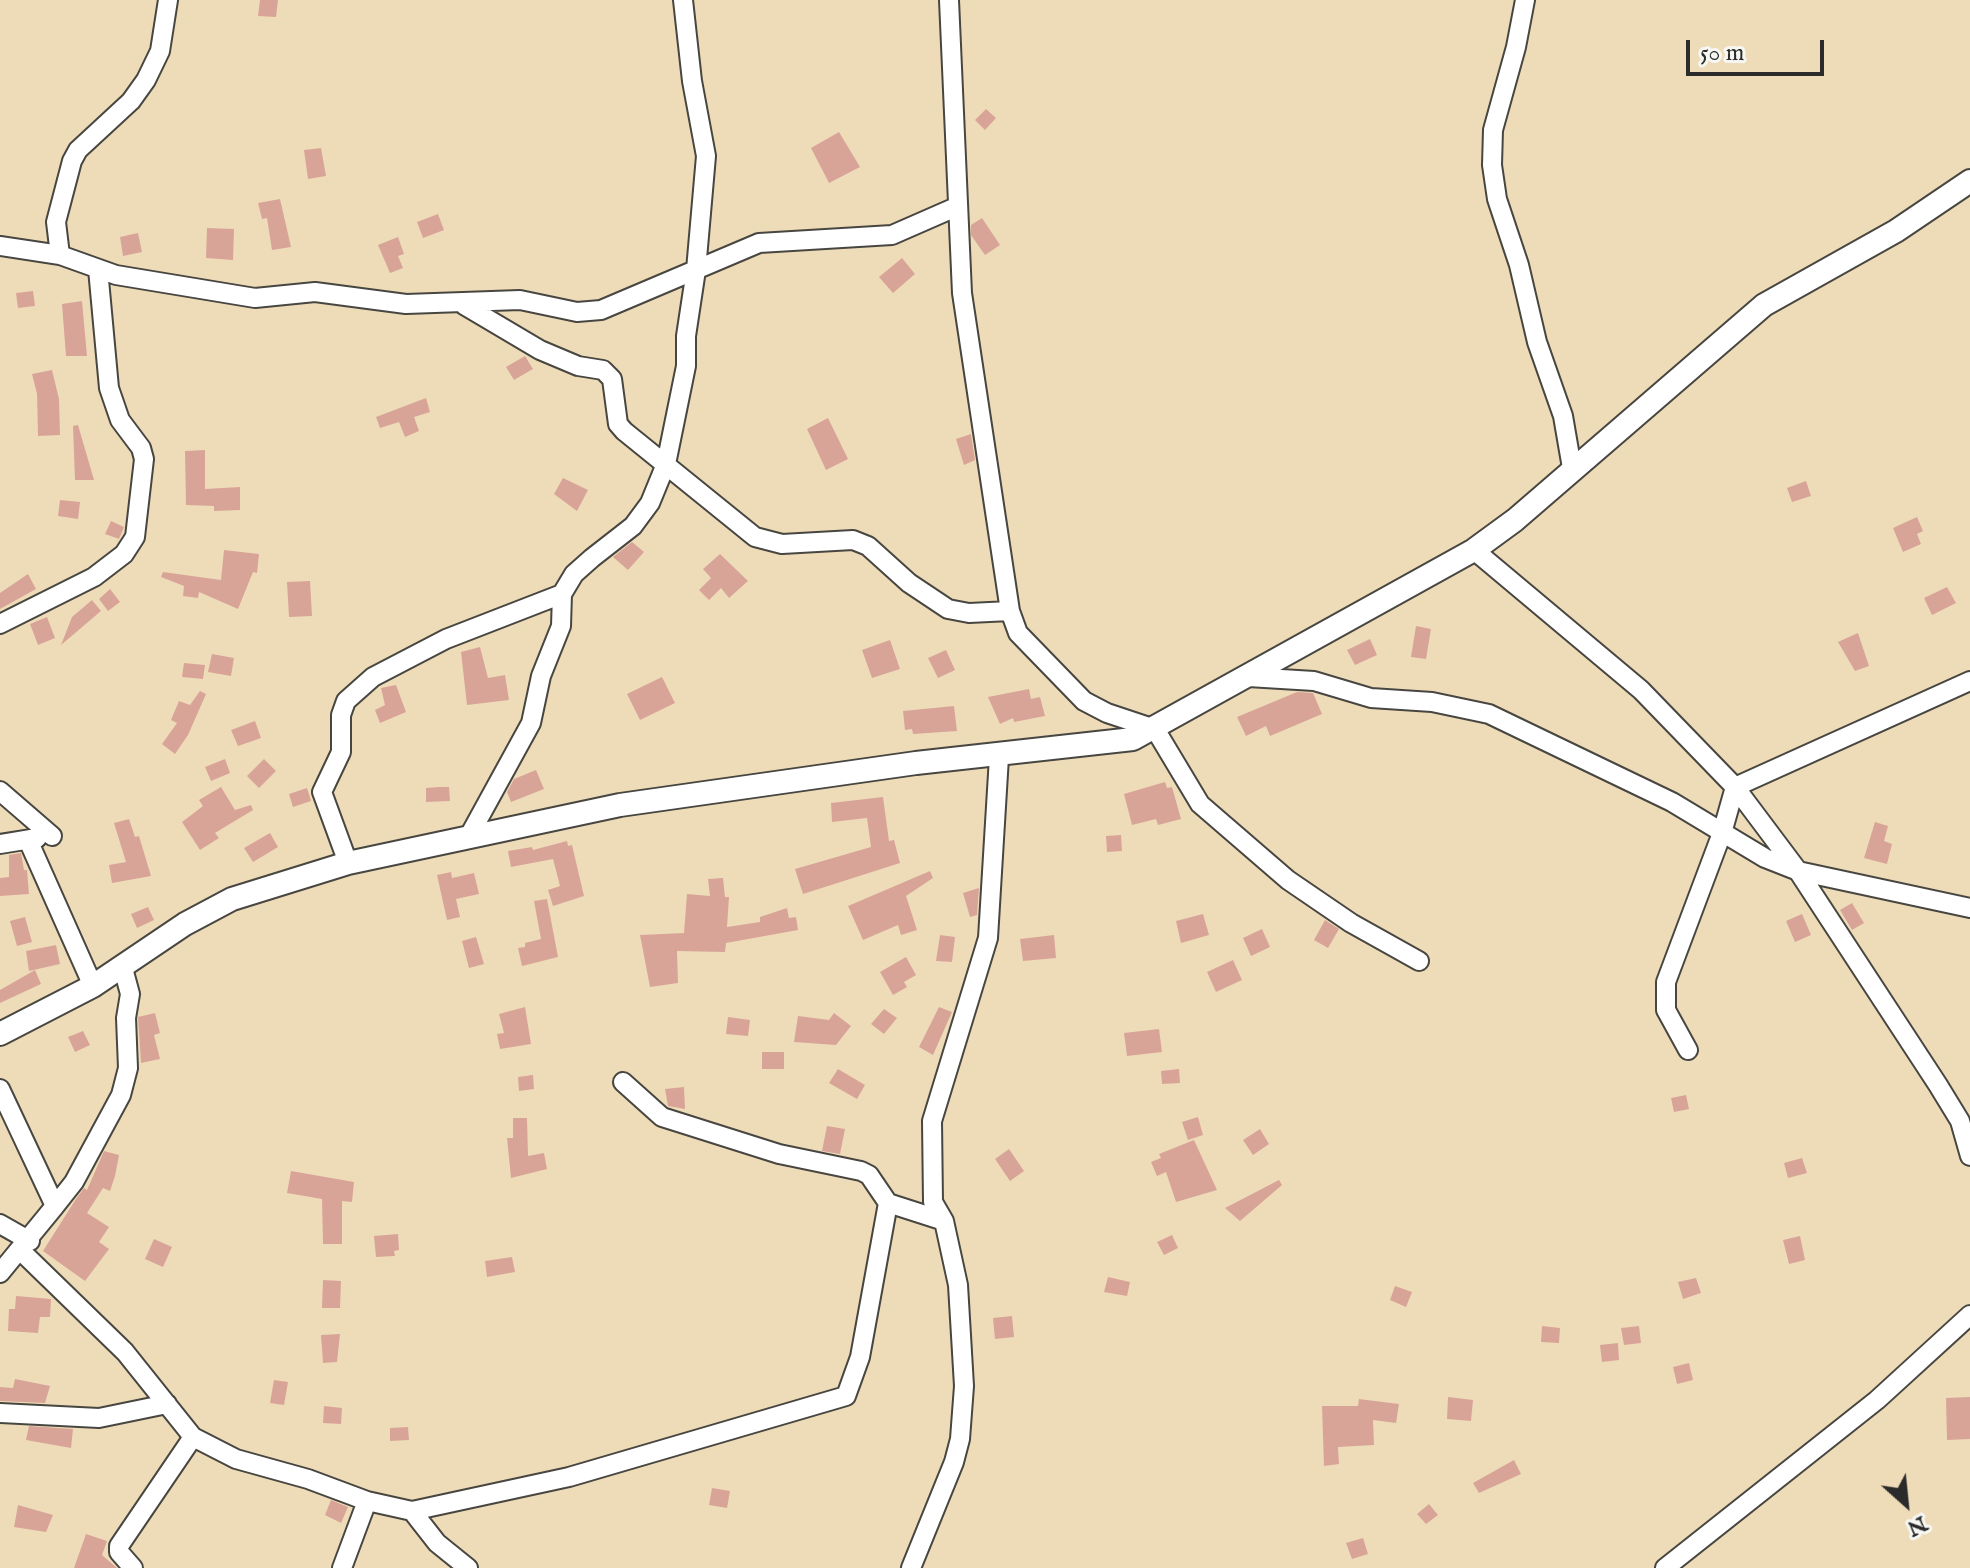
<!DOCTYPE html>
<style>
body{margin:0}
#map{position:relative;width:1970px;height:1568px;overflow:hidden;background:#eedcb9;font-family:"IM FELL English",serif}
canvas{display:block}
.north{position:absolute;left:1866px;top:1464px;width:80px;height:80px;-webkit-text-stroke:6px #f6f6f2;paint-order:stroke;rotate:153deg;font-size:22px;font-weight:700;line-height:32px;text-align:center;color:#2b2b2b}
.north::after{content:'';display:block;margin:auto;width:28px;height:36px;background:#2b2b2b;clip-path:polygon(50% 0,100% 100%,50% 72%,0 100%)}
.scale{position:absolute;left:1686px;top:40px;width:138px;height:36px;box-sizing:border-box;border:4px solid #2b2b2b;border-top:0;padding-left:10px;font-size:24px;line-height:28px;white-space:nowrap;color:#2b2b2b;-webkit-text-stroke:6px #f6f6f2;paint-order:stroke}
</style>
<div id="map">
<canvas width="1970" height="1568"></canvas>
<div class="north">N</div>
<div class="scale">50 m</div>
</div>
<script>
const g = document.querySelector('canvas').getContext('2d');
g.lineJoin = 'round';
function fill(path, color) { g.fillStyle = color; g.fill(path, 'evenodd'); }
const toPath = rows => new Path2D(rows.map(r => 'M' + r).join(''));
function strokePath(path, color, width, dash) { g.strokeStyle = color; g.lineWidth = width; g.lineCap = dash ? 'butt' : 'round'; g.setLineDash(dash || []); g.stroke(path); }
const building = toPath([
 [260,0,278,0,276,17,258,16],
 [986,109,996,118,985,130,975,120],
 [839,132,860,167,829,183,811,148],
 [321,148,326,176,308,179,304,150],
 [280,199,291,247,272,250,267,218,262,219,258,203],
 [438,214,444,230,423,238,417,222],
 [982,218,1000,245,985,255,971,235,971,225],
 [207,228,234,229,233,260,206,258],
 [138,233,142,252,123,256,120,237],
 [398,237,404,254,398,256,403,268,390,273,378,245],
 [902,258,915,274,893,293,879,277],
 [33,291,35,306,18,308,16,293],
 [82,301,87,356,66,356,62,304],
 [525,356,533,369,514,380,506,367],
 [52,370,59,399,60,435,38,436,37,394,32,374],
 [426,398,430,412,414,417,419,431,405,437,399,422,380,428,376,417],
 [828,418,848,459,826,470,807,429],
 [78,425,94,480,75,480,73,426],
 [971,434,975,460,964,465,956,439],
 [205,450,205,489,240,487,240,510,214,511,214,506,186,505,185,451],
 [563,478,588,490,577,511,554,494],
 [1806,481,1811,496,1792,502,1787,488],
 [60,500,80,502,78,519,58,516],
 [1917,517,1923,531,1917,534,1921,544,1903,552,1893,528],
 [111,521,124,527,119,539,105,534],
 [632,542,644,552,628,570,613,557],
 [224,550,259,554,257,573,253,572,238,609,199,592,198,598,183,596,184,586,161,577,163,572,221,580],
 [720,554,748,581,729,598,721,588,709,600,699,590,711,578,703,569],
 [28,574,36,589,0,609,0,593],
 [310,581,312,616,289,617,287,582],
 [1947,587,1956,603,1932,615,1924,598],
 [110,589,120,602,108,611,99,599],
 [92,600,101,611,61,645,72,617],
 [47,617,55,638,38,645,30,624],
 [1416,626,1431,629,1426,659,1411,657],
 [1858,633,1869,666,1855,671,1838,642],
 [1370,639,1377,655,1355,665,1347,650],
 [890,640,900,669,872,678,862,650],
 [480,647,488,678,505,675,509,700,467,705,461,652],
 [946,650,955,670,938,678,928,658],
 [212,654,234,658,231,676,208,672],
 [184,663,205,665,203,679,182,677],
 [662,677,675,703,640,720,627,694],
 [396,685,406,712,380,723,375,710,385,705,381,688],
 [1029,689,1031,699,1040,697,1045,716,1014,722,1013,718,1000,724,988,697],
 [200,691,206,694,188,735,175,754,162,744,177,723,171,720,179,701,190,705],
 [1297,692,1313,693,1322,714,1270,736,1266,726,1246,736,1237,717],
 [954,706,957,731,913,734,912,729,905,730,903,711],
 [255,721,261,738,238,746,231,730],
 [225,759,230,773,211,781,205,767],
 [264,759,276,771,259,788,247,776],
 [536,770,544,789,511,802,507,792,514,779],
 [1165,782,1167,788,1172,787,1181,819,1158,825,1156,819,1132,825,1124,794],
 [221,787,235,810,251,805,253,810,215,833,219,838,200,850,182,822,203,806,199,800],
 [439,787,449,787,450,801,426,802,426,788],
 [307,788,311,801,293,807,289,794],
 [883,797,889,841,894,840,900,863,803,894,795,869,871,847,867,818,832,822,831,803],
 [129,819,135,837,139,836,151,876,112,883,109,865,126,862,114,823],
 [1875,822,1888,826,1884,841,1892,844,1887,864,1864,858],
 [270,833,278,847,253,862,244,848],
 [1121,835,1122,851,1107,852,1106,836],
 [567,841,568,846,572,845,584,896,553,906,548,890,560,886,553,859,511,867,508,851,532,847,533,850],
 [21,853,24,870,27,870,29,894,0,896,0,878,9,877,9,855],
 [930,871,933,878,906,896,917,930,901,935,898,925,863,940,848,906],
 [451,872,452,878,474,873,479,894,456,899,460,917,447,920,437,875],
 [723,878,725,897,729,897,727,927,760,922,760,917,787,908,789,918,796,917,798,930,726,943,725,952,677,951,678,983,650,987,640,935,684,933,687,894,710,896,708,879],
 [979,888,977,915,970,917,963,893],
 [547,899,558,957,522,966,518,948,525,947,525,943,541,939,534,901],
 [1852,903,1864,923,1852,930,1840,910],
 [148,907,154,920,137,928,131,914],
 [1203,914,1209,935,1181,943,1176,921],
 [1802,914,1811,935,1795,942,1786,921],
 [25,917,32,942,17,946,10,921],
 [1325,920,1339,929,1328,948,1314,940],
 [1262,929,1270,947,1251,956,1243,938],
 [940,935,955,937,952,962,936,961],
 [1054,935,1056,958,1023,961,1020,939],
 [476,937,484,964,469,968,462,941],
 [56,945,60,964,29,971,26,951],
 [906,957,916,975,904,982,907,987,893,995,880,972],
 [1233,960,1242,980,1216,992,1207,972],
 [35,970,41,984,0,1003,0,990],
 [525,1007,531,1044,500,1049,497,1034,504,1033,499,1014],
 [939,1007,952,1012,933,1055,919,1047],
 [884,1009,897,1018,884,1034,871,1024],
 [155,1013,160,1033,154,1035,160,1059,141,1063,138,1017],
 [834,1013,851,1026,836,1045,794,1042,798,1016,829,1020],
 [728,1017,750,1020,748,1036,726,1034],
 [1159,1029,1162,1052,1127,1056,1124,1033],
 [83,1031,90,1045,75,1052,68,1037],
 [762,1052,784,1052,784,1069,762,1069],
 [838,1069,865,1085,857,1099,829,1083],
 [1179,1069,1180,1083,1162,1084,1161,1071],
 [533,1075,534,1089,519,1091,518,1077],
 [684,1087,685,1109,668,1106,665,1089],
 [1686,1095,1689,1109,1674,1112,1671,1098],
 [1198,1117,1203,1135,1188,1140,1182,1122],
 [513,1118,527,1118,528,1156,544,1153,547,1169,511,1178,507,1138,513,1138],
 [827,1126,845,1129,840,1154,822,1151],
 [1260,1129,1269,1144,1253,1155,1243,1140],
 [1194,1140,1217,1190,1176,1202,1166,1172,1157,1176,1151,1162,1161,1158,1159,1154],
 [1009,1149,1024,1171,1010,1181,995,1159],
 [104,1151,119,1155,115,1176,110,1191,103,1188,87,1213,109,1227,99,1242,109,1249,85,1281,43,1251,76,1199,84,1188,87,1190],
 [1802,1158,1807,1173,1788,1178,1784,1163],
 [291,1171,354,1182,352,1202,342,1201,342,1244,323,1244,322,1199,287,1193],
 [1279,1180,1282,1185,1240,1221,1225,1208],
 [398,1234,399,1250,394,1251,395,1256,376,1257,374,1236],
 [1172,1235,1178,1248,1164,1255,1157,1242],
 [1800,1236,1805,1260,1789,1264,1783,1240],
 [154,1239,172,1247,163,1267,145,1259],
 [512,1257,515,1272,487,1277,485,1261],
 [1108,1277,1130,1282,1127,1296,1104,1292],
 [1696,1278,1701,1293,1683,1299,1678,1282],
 [323,1280,341,1281,340,1308,322,1308],
 [1395,1286,1412,1292,1406,1307,1390,1300],
 [16,1296,51,1299,50,1317,40,1317,38,1333,8,1331,9,1309,15,1309],
 [1012,1316,1014,1337,995,1339,993,1318],
 [1542,1326,1560,1328,1559,1343,1541,1342],
 [1639,1326,1641,1343,1624,1345,1621,1328],
 [340,1334,337,1362,323,1363,321,1335],
 [1618,1343,1619,1360,1602,1362,1600,1345],
 [1689,1363,1693,1380,1677,1384,1673,1367],
 [15,1379,50,1386,45,1403,0,1401,0,1387,13,1388],
 [274,1380,288,1382,284,1405,270,1403],
 [1448,1397,1473,1400,1471,1421,1447,1419],
 [1970,1397,1970,1439,1947,1440,1946,1398],
 [1359,1399,1399,1404,1396,1423,1373,1420,1374,1445,1338,1447,1339,1464,1324,1466,1322,1406,1358,1406],
 [324,1406,342,1408,341,1424,323,1423],
 [29,1426,73,1429,71,1448,26,1440],
 [408,1427,409,1440,390,1441,390,1428],
 [1514,1460,1521,1474,1479,1493,1473,1483],
 [712,1488,730,1491,727,1508,709,1505],
 [331,1500,348,1507,341,1523,325,1515],
 [1429,1504,1438,1515,1426,1524,1417,1514],
 [18,1505,53,1515,46,1532,14,1527],
 [86,1534,107,1541,102,1555,117,1568,74,1568],
 [1363,1538,1368,1554,1352,1559,1346,1543]
]);
const minor = toPath([
 [949,0,962,293,1010,611,1018,633,1084,701,1107,713,1155,729,1200,804,1288,880,1351,923,1419,961],
 [1525,0,1516,47,1493,130,1492,165,1497,199,1519,265,1537,342,1563,416,1572,468],
 [0,246,60,255,116,275,255,298,315,292,406,304,520,300,577,312,601,310,759,243,892,235,956,207],
 [60,255,56,222,72,161,78,150,131,101,146,80,160,51,168,0],
 [464,305,540,350,578,366,603,370,612,379,618,424,624,431,755,537,782,544,853,540,868,546,909,583,948,609,969,613,1010,611],
 [1474,550,1641,690,1735,787,1798,871,1938,1085,1960,1121,1970,1156],
 [0,624,94,577,124,554,135,537,144,459,141,448,120,420,109,388,98,269],
 [1248,677,1314,681,1371,698,1432,702,1489,714,1672,802,1765,858,1798,871,1970,908],
 [0,791,52,836],
 [469,836,531,723,541,676,561,626,562,594,574,574,592,558,633,526,650,503,666,464,686,366,686,336,696,270,706,156,692,81,683,0],
 [28,840,93,986],
 [0,844,37,838],
 [348,863,322,792,341,752,341,715,346,701,373,677,446,639,562,594],
 [1688,1050,1666,1010,1666,982,1722,833,1735,787,1970,681],
 [623,1082,662,1117,779,1154,861,1171,869,1175,888,1203,944,1221],
 [0,1089,55,1206,0,1273],
 [55,1206,74,1182,121,1095,128,1068,126,1018,130,994,123,968],
 [0,1224,30,1241],
 [21,1251,125,1352,193,1437,236,1459,308,1479,367,1501,412,1511,569,1477,846,1396,860,1357,888,1203],
 [0,1413,99,1418,167,1404],
 [412,1511,437,1543,468,1568],
 [133,1568,119,1552,119,1546,193,1437],
 [342,1568,367,1501],
 [911,1568,954,1462,960,1439,964,1386,958,1285,944,1221,933,1202,932,1121,988,938,999,757],
 [1665,1568,1877,1400,1970,1315]
]);
const tertiary = toPath([
 [0,1034,93,986,185,924,232,899,348,863,620,805,916,763,1133,739,1474,550,1515,520,1764,305,1896,231,1970,181]
]);
fill(building, '#d9a498');
strokePath(minor, '#484640', 22);
strokePath(tertiary, '#484640', 26);
strokePath(minor, '#fff', 18);
strokePath(tertiary, '#fff', 22);
</script>
